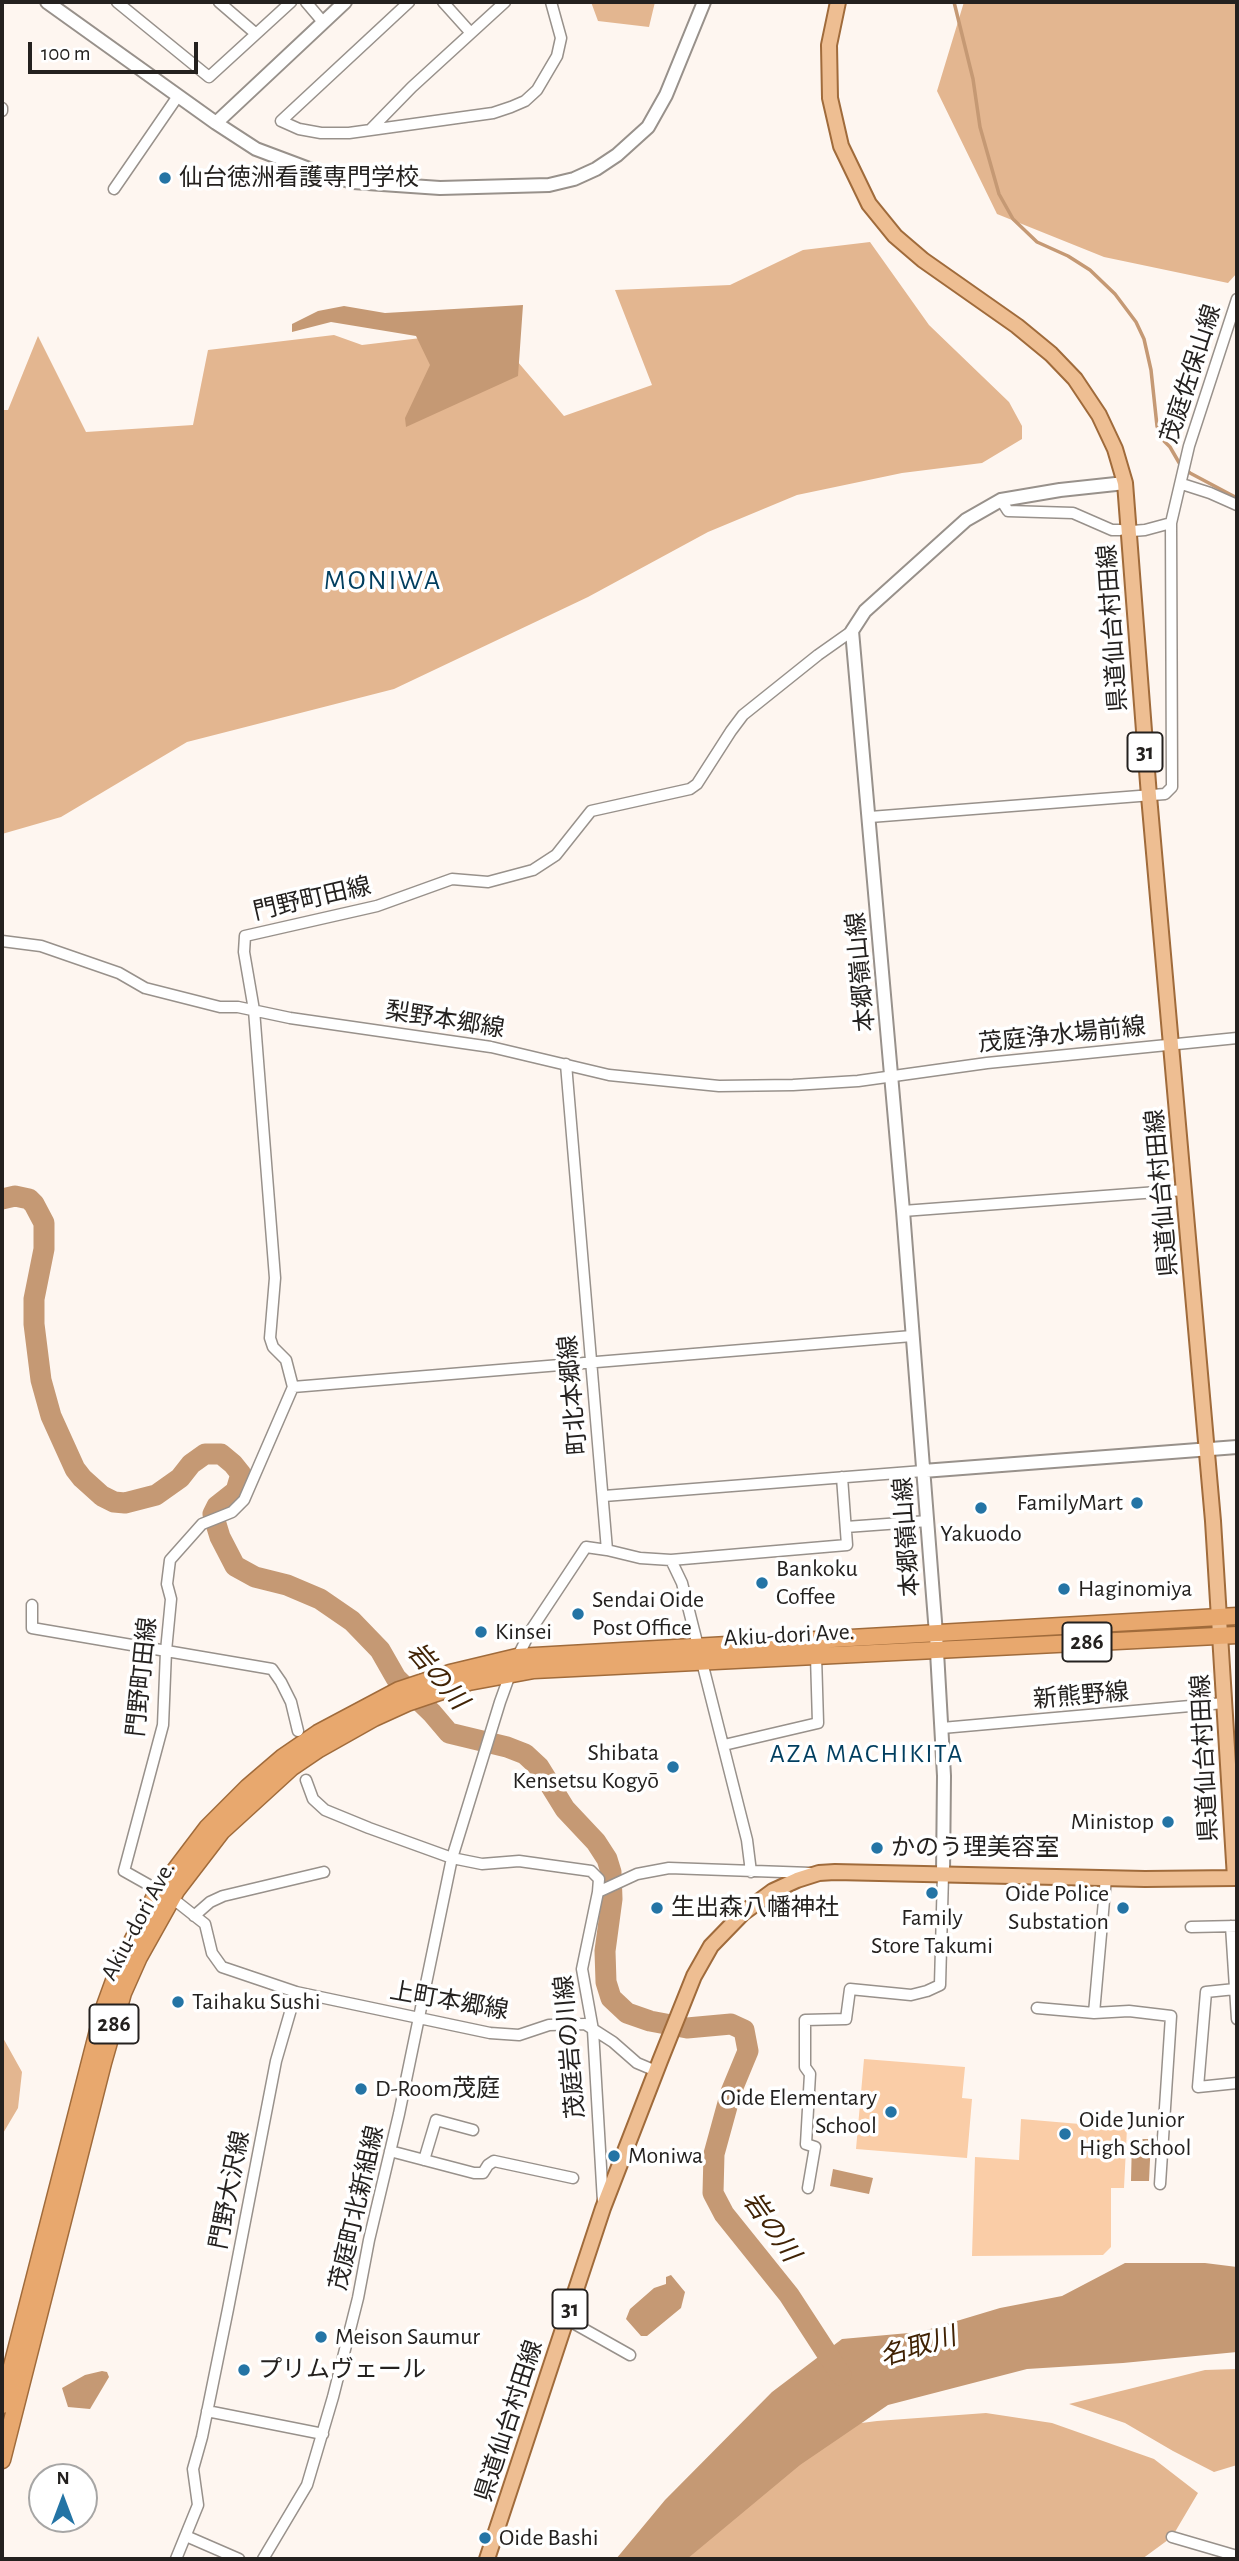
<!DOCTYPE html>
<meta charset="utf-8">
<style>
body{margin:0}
#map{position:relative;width:1239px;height:2561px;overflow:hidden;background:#fef6f0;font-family:"Alegreya Sans",sans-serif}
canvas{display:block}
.frame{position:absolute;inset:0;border:4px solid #24211f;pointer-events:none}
.north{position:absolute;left:28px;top:2463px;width:70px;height:70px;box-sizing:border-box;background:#fff;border:2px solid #a7a6a5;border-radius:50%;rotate:0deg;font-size:19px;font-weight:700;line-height:28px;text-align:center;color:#24211f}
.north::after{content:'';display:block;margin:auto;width:24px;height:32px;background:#2474a5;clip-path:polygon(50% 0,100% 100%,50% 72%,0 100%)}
.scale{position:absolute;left:28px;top:42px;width:170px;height:32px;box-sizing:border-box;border:4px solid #24211f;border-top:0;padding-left:9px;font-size:21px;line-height:24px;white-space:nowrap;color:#24211f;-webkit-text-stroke:5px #fff;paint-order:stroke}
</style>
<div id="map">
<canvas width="1239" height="2561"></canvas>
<div class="frame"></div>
<div class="north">N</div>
<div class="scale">100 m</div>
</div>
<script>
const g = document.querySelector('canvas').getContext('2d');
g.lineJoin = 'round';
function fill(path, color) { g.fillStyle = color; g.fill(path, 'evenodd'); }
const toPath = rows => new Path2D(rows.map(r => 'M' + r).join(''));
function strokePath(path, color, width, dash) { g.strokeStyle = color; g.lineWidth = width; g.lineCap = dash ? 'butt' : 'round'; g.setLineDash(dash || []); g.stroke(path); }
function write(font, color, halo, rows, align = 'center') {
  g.font = font + ' "Alegreya Sans","Noto Sans JP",sans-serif'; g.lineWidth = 7; g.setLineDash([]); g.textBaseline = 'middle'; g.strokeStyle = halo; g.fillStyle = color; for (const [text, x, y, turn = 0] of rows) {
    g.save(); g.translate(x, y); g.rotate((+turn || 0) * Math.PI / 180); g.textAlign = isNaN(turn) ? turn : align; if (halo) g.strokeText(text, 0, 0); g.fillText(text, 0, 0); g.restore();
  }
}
const green = toPath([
 [864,2059,965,2067,962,2098,972,2099,967,2158,856,2149],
 [1021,2119,1127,2128,1124,2188,1111,2188,1111,2247,1103,2255,972,2256,975,2157,1019,2160]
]);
const forest = toPath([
 [591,2,655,2,649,27,598,21],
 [964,2,1237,2,1237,273,1228,283,1104,257,997,214,937,91],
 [870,242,929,325,1009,402,1022,426,1022,439,982,463,902,473,797,495,708,532,588,597,394,689,187,742,61,817,2,834,2,410,8,410,38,336,86,432,193,425,208,350,334,335,362,345,421,338,482,320,564,416,652,385,615,290,730,285,803,250],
 [2,2036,22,2072,18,2108,2,2135],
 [1237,2369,1237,2465,1214,2472,1173,2451,1125,2423,1069,2404,1205,2370],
 [986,2413,1052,2423,1154,2459,1198,2493,1172,2537,1142,2559,670,2559,799,2431,877,2421]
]);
const water = toPath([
 [523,305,518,376,406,427,405,418,430,365,416,336,331,322,292,332,292,324,318,311,344,306,385,313],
 [1132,2139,1151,2139,1149,2181,1131,2181],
 [833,2169,873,2178,869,2194,830,2186],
 [1125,2263,1205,2263,1237,2267,1237,2352,1123,2363,1027,2369,888,2405,800,2465,687,2559,616,2559,665,2500,772,2392,842,2339,920,2332,1000,2308,1062,2296],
 [671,2275,685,2292,681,2308,647,2336,641,2336,626,2319,630,2309,654,2288,666,2284,666,2277],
 [102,2371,107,2372,109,2377,90,2409,68,2407,62,2388,85,2375]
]);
const stream = toPath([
 [954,2,973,79,980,127,999,194,1013,219,1037,242,1068,256,1090,270,1115,294,1136,322,1144,339,1151,370,1157,426,1162,439,1170,447,1181,466,1190,473,1237,498]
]);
const river = toPath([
 [2,1199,15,1196,29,1199,34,1204,44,1223,44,1249,34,1299,34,1324,41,1380,51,1416,75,1469,82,1478,102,1496,114,1502,125,1503,156,1495,180,1478,191,1464,205,1454,221,1454,233,1464,241,1474,236,1491,217,1506,213,1514,220,1537,235,1566,255,1577,287,1585,320,1599,352,1621,380,1650,396,1678,432,1713,449,1733,507,1747,525,1754,539,1767,565,1809,596,1842,607,1859,611,1872,612,1899,605,1951,606,1982,611,1998,627,2013,650,2021,687,2028,731,2024,744,2030,748,2051,731,2092,714,2154,713,2193,724,2214,789,2295,841,2375]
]);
const minor = toPath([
 [117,2,209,77,291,2],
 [219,2,255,33],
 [306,2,323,22],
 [409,2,281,121,299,129,321,133,349,133,493,113,511,107,525,101,537,90,557,56,561,38,551,2],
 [443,2,470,32],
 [2,108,2,111],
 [371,129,412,87,505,2],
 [114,189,178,96],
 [1182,484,1210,493,1237,505],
 [1001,500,1008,511,1073,513,1112,530,1120,530],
 [1132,531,1145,530,1171,523,1189,446,1237,299],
 [870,817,1165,794,1172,787,1171,523],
 [2,941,41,946,119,973,145,988,220,1007,238,1007,290,1018,491,1047,609,1075,719,1086,793,1085,858,1081,987,1063,1237,1038],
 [566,1064,607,1550,640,1558,671,1560,682,1583,747,1840,751,1872],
 [903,1211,1184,1190],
 [293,1387,912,1336],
 [604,1496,923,1471],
 [846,1527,928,1521],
 [671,1560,847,1545,842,1477],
 [32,1605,32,1628,272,1669,281,1682,291,1702,298,1731],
 [942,1728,1224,1703],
 [724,1745,818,1723,816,1656],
 [306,1780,313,1799,325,1810,369,1828,452,1858,482,1864,519,1861,591,1871,599,1879,598,1892],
 [194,1916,210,1902,223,1896,324,1872],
 [1231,1926,1237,2019],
 [1191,1927,1237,1926],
 [1235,1989,1206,1992,1198,2087,1237,2083],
 [296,1992,490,2033,519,2035,549,2025,585,2024,613,2042,637,2063,656,2071],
 [1037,2008,1094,2013,1129,2011,1171,2016,1160,2184],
 [1094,2013,1106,1878],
 [390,2151,474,2173,483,2173,488,2165,494,2161,573,2178],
 [424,2160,436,2120,473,2130],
 [808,2188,815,2147,806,2144,810,2074,805,2067,805,2020,846,2019,850,1989,911,1995,927,1991,940,1985,943,1874],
 [603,2202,593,2030,582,1969,598,1892,637,1874,669,1868,811,1873],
 [566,2319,630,2355],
 [207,2411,323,2434],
 [186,2536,239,2559],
 [1172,2537,1237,2556],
 [176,2559,198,2505,193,2469,202,2437,228,2309,276,2061,296,1992,222,1967,212,1953,205,1924,172,1898,124,1871,163,1725,166,1651,171,1599,167,1584,170,1560,202,1524,232,1512,244,1500,293,1387,286,1360,273,1347,270,1338,275,1278,254,1010,244,952,245,936,377,906,452,879,488,882,533,870,556,855,591,811,690,789,697,784,731,731,743,715,818,655,852,631],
 [263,2559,307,2485,333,2397,358,2298,369,2240,399,2114,452,1858,500,1702,513,1666,531,1630,586,1547,607,1550]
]);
const tertiary = toPath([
 [47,2,216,123,256,149,320,173,353,182,440,188,549,185,574,179,596,169,617,155,648,127,666,95,704,2],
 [216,123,345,2],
 [923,1471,1237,1447],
 [943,1874,944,1776,936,1634,903,1211,852,631,865,611,966,520,1001,500,1060,490,1125,483]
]);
const primary = toPath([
 [487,2559,603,2208,660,2061,694,1976,711,1946,743,1913,773,1891,797,1880,819,1873,835,1872,1145,1879,1235,1878,1213,1521,1149,796,1125,483,1115,449,1099,415,1075,379,1051,354,1017,326,923,260,895,236,869,204,841,146,830,98,829,45,838,2]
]);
const trunk = toPath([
 [2,2405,103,2011,119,1967,154,1898,207,1828,248,1787,283,1757,318,1733,399,1690,450,1673,517,1657,1237,1616],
 [2,2460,103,2063,123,1993,139,1957,176,1891,222,1831,291,1768,319,1749,374,1718,407,1703,469,1682,534,1670,1237,1635]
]);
const markers = [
 [165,178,7,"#2474a5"],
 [1137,1503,7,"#2474a5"],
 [981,1508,7,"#2474a5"],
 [762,1583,7,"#2474a5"],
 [1064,1589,7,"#2474a5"],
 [578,1614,7,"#2474a5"],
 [481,1632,7,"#2474a5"],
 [673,1767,7,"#2474a5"],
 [1168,1822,7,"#2474a5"],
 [877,1848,7,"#2474a5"],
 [932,1893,7,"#2474a5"],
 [657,1908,7,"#2474a5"],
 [1123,1908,7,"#2474a5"],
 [178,2002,7,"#2474a5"],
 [361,2089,7,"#2474a5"],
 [891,2112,7,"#2474a5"],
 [1065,2134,7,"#2474a5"],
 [614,2156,7,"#2474a5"],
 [321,2337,7,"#2474a5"],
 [244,2370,7,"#2474a5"],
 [485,2538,7,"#2474a5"]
];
const shields = [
 [1145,752,35],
 [1087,1642,49],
 [114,2024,49],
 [570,2309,35]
];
const shieldNames = [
 ["31",1145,752],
 ["286",1087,1642],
 ["286",114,2024],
 ["31",570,2309]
];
const poiNames = [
 ["仙台徳洲看護専門学校",179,178],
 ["FamilyMart",1123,1503,"right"],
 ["Yakuodo",981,1534,"center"],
 ["Bankoku",776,1569],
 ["Coffee",776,1597],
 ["Haginomiya",1078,1589],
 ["Sendai Oide",592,1600],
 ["Post Office",592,1628],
 ["Kinsei",495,1632],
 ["Shibata",659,1753,"right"],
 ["Kensetsu Kogyō",659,1781,"right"],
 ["Ministop",1154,1822,"right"],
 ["かのう理美容室",891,1848],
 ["Oide Police",1109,1894,"right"],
 ["Substation",1109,1922,"right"],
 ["生出森八幡神社",671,1908],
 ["Family",932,1918,"center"],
 ["Store Takumi",932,1946,"center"],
 ["Taihaku Sushi",192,2002],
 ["D-Room茂庭",375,2089],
 ["Oide Elementary",877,2098,"right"],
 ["School",877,2126,"right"],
 ["Oide Junior",1079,2120],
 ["High School",1079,2148],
 ["Moniwa",628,2156],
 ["Meison Saumur",335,2337],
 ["プリムヴェール",258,2370],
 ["Oide Bashi",499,2538]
];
const streetNames = [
 ["茂庭佐保山線",1191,374,-72],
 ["県道仙台村田線",1113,628,-94],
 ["門野町田線",312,899,-13],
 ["本郷嶺山線",861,972,-95],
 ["梨野本郷線",445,1020,9],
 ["茂庭浄水場前線",1062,1035,-6],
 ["県道仙台村田線",1162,1193,-95],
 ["町北本郷線",573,1395,-95],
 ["本郷嶺山線",907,1537,-94],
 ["Akiu-dori Ave.",789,1635,-3],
 ["門野町田線",142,1677,-84],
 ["新熊野線",1081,1696,-5],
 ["県道仙台村田線",1205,1758,-93],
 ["Akiu-dori Ave.",138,1921,-62],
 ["上町本郷線",449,2001,10],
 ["茂庭岩の川線",570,2047,-95],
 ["門野大沢線",230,2190,-79],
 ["茂庭町北新組線",357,2208,-77],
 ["県道仙台村田線",509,2421,-72]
];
const waterNames = [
 ["岩の川",437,1676,50],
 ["岩の川",771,2227,55],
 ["名取川",918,2347,-17]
];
const neighbourhoodNames = [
 ["AZA MACHIKITA",867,1754]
];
const quarterNames = [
 ["MONIWA",383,581]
];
fill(green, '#facda7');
fill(forest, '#e3b690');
fill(water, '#c59974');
strokePath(stream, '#c59974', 3.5);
strokePath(river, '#c59974', 21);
strokePath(minor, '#98918b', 13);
strokePath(tertiary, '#98918b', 16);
strokePath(primary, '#a06b3b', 18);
strokePath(trunk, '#a06b3b', 19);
strokePath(minor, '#fff', 10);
strokePath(tertiary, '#fff', 12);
strokePath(primary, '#eebe92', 14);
strokePath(trunk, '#e8a86e', 16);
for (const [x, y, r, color] of markers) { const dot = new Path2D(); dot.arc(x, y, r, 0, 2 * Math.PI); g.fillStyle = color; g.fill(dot); strokePath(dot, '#fff', 2.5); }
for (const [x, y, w] of shields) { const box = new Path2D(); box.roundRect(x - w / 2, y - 19.5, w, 39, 5); g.fillStyle = '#fff'; g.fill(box); strokePath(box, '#24211f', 2); }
write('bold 23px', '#24211f', null, shieldNames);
write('24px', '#24211f', '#fff', poiNames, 'left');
write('24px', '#24211f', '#fff', streetNames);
write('italic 26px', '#412305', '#fff', waterNames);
g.letterSpacing = '2px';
write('26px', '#013e5f', '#fff', neighbourhoodNames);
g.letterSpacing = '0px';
g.letterSpacing = '2px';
write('28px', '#013e5f', '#fff', quarterNames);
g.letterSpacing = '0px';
</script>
